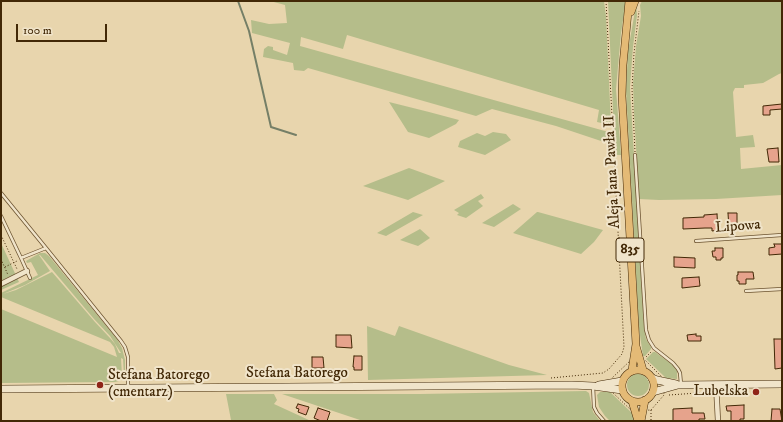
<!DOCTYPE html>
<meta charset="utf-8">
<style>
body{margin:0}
#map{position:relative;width:783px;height:422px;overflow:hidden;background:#e8d5ad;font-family:"IM FELL DW Pica",serif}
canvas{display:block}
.frame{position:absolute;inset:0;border:2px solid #422806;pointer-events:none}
.scale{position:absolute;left:16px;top:24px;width:91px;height:18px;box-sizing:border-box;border:2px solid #422806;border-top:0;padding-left:5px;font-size:12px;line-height:14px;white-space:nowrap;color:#422806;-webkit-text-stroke:3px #f0e4ca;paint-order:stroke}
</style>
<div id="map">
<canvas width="783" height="422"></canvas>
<div class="frame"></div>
<div class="scale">100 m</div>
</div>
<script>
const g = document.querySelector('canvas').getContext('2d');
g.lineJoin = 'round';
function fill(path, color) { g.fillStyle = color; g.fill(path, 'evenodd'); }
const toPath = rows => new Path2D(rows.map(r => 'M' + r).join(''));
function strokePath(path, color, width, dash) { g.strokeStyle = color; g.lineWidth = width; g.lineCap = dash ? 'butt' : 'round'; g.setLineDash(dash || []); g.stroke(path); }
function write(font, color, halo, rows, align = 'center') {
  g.font = font + ' "IM FELL DW Pica",serif'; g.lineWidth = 4; g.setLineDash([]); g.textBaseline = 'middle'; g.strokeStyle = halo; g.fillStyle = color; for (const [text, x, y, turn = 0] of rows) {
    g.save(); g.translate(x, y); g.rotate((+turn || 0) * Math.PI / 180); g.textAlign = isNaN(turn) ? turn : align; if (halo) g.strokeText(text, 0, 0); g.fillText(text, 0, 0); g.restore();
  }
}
const green = toPath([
 [270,1,604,1,606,16,611,125,597,122,599,110,347,35,343,49,301,37,300,46,612,133,610,144,556,126,492,109,476,116,308,68,304,71,294,70,293,63,263,57,264,49,268,46,273,47,273,50,287,55,290,43,252,33,251,20,269,24,287,23,285,5],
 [608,1,626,1,621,33,616,89,621,155,615,155],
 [642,1,781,1,782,73,779,74,763,83,744,85,744,88,735,88,733,92,736,137,753,135,755,147,740,148,741,169,782,165,782,195,716,199,659,200,639,199,634,113,633,83,636,46,641,16,640,5],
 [636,5,637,15,633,47,630,87,644,327,646,339,651,347,651,349,645,356,643,356,639,328,626,91,628,51],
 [389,102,429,112,459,120,456,124,429,138,408,132],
 [493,132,506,134,511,140,485,155,458,147,460,141,477,133,485,136],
 [409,168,445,181,408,200,363,186],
 [481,194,484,198,478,201,483,206,466,218,457,215,459,213,454,210],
 [513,204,521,209,494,227,482,223],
 [413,212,423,215,386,236,377,233],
 [537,212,538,212,603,230,594,242,581,254,513,233],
 [420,229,430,238,418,246,400,240],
 [1,243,19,282,1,290],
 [40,253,45,253,49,256,117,339,122,348,125,360,125,376,124,376,123,359,121,358,122,376,119,381,115,382,1,383,1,309,117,357,114,347,110,342,1,297,1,293,38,275,31,262,27,263,26,261],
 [39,255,40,255,94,319,110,336,121,353,119,353,115,344,110,338,95,322,52,272,16,290,3,294,25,285,50,271],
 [367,326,395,336,399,326,509,365,547,375,368,380],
 [653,352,655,352,673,365,677,371,677,379,666,378,646,359],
 '627 385a11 11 0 1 1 22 0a11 11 0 1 1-22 0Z',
 [586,391,589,393,593,412,600,421,363,421,282,394,420,394],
 [600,392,610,392,634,415,634,421,610,421,605,416,599,407,597,395],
 [226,394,274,394,277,400,274,404,311,421,233,421,231,420]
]);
const stream = toPath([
 [238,1,249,31,271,127,296,135]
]);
const building = toPath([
 [782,104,782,109,770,110,770,115,763,115,763,106,782,104],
 [778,148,779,162,769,162,767,149,778,148],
 [728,213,737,213,737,224,736,224,736,228,729,229,728,213],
 [717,214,718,230,712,231,712,228,705,228,683,229,683,218,704,217,704,215,717,214],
 [774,244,782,244,782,254,769,255,769,248,775,247,774,244],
 [715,248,723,248,723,258,721,258,721,260,716,260,716,257,713,257,712,251,715,251,715,248],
 [674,257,695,258,695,268,674,267,674,257],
 [738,272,753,272,754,279,746,279,746,284,739,284,739,281,737,281,737,275,738,275,738,272],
 [699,277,700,286,682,288,682,278,699,277],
 [696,334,696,336,701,336,701,341,688,341,687,335,696,334],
 [336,335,351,335,352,348,336,347,336,335],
 [774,339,782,339,782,368,775,369,774,339],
 [354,356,362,356,362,370,354,370,354,367,353,367,354,356],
 [312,357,323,357,324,368,312,368,312,357],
 [298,404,309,407,306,415,298,412,299,409,296,408,298,404],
 [744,405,744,419,740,419,740,421,731,421,731,411,727,411,726,406,744,405],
 [318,408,330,412,327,421,321,421,314,418,318,408],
 [692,408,692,413,704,413,705,419,699,419,699,421,673,421,673,409,692,408],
 [772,409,780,409,782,421,771,421,772,409]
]);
const path = toPath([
 [635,152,632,89,634,53,639,11],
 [1,235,17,269],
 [1,259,8,275],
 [5,267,17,261],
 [646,357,651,352],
 [631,360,645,360,663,378,664,395,651,410,632,411,612,392,612,378,631,360],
 [551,378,603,373,609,369,622,354,624,347,606,1],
 [669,395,712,392],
 [651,410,651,421]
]);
const lane = toPath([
 [635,155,646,330,649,340,654,348,673,363,678,369,680,373,681,384],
 [1,193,46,248],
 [1,216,21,258],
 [696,241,782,235],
 [30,278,21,258,46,248,121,341,125,347,128,357,128,386],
 [746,291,782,289],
 [593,386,594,407,597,413,604,421]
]);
const street = toPath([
 [1,284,27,271],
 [716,384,718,421]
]);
const secondary = toPath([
 [652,378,657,380,676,384],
 [599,385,622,381],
 [1,389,572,385,593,386,622,390],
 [653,392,678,385,782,384]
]);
const primary = toPath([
 [629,1,623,65,622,96,636,344,632,370],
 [631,12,635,1],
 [636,346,643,370],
 '622 386a16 16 0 1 1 32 0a16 16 0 1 1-32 0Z',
 [632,401,638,421],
 [641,421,645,400]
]);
const markers = [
 [100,385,4,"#8f2418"],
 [756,392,4,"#8f2418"]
];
const shields = [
 [630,250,28]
];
const shieldNames = [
 ["835",630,250]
];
const streetNames = [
 ["Aleja Jana Pawła II",613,172,-93],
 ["Lipowa",738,227,-4],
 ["Stefana Batorego",297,374]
];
const poiNames = [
 ["Stefana Batorego",108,376],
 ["(cmentarz)",108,393],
 ["Lubelska",748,392,"right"]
];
fill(green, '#b5bd8a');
strokePath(stream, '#757f67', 2);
fill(building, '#e6a38c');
strokePath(building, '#422806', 1);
strokePath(lane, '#6c5330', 4);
strokePath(street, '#6c5330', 6);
strokePath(secondary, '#422806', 8);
strokePath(primary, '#422806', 8);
strokePath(path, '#422806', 1, [1, 2]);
strokePath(lane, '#f0e4ca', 2.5);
strokePath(street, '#f0e4ca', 4.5);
strokePath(secondary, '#f0e4ca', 7);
strokePath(primary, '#e4ba76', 7);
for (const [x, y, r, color] of markers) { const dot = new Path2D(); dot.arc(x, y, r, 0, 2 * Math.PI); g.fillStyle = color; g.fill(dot); strokePath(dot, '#f0e4ca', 1.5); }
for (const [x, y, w] of shields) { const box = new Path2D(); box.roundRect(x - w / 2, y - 12, w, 24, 3); g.fillStyle = '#f0e4ca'; g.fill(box); strokePath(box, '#422806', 1); }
write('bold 14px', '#422806', null, shieldNames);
write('15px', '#422806', '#f0e4ca', streetNames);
write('15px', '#422806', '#f0e4ca', poiNames, 'left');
</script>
